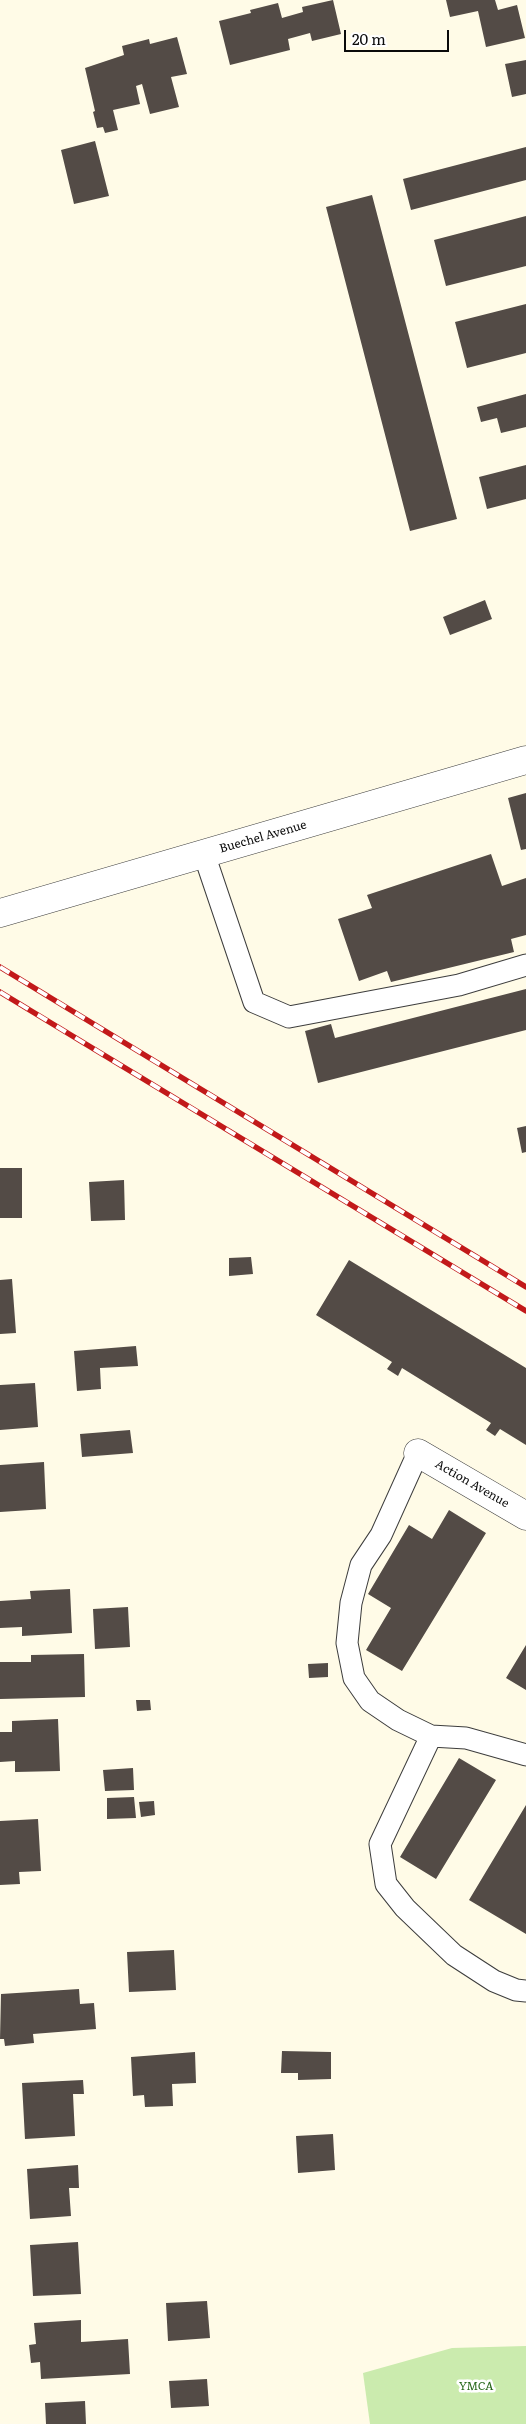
<!DOCTYPE html>
<style>
body{margin:0}
#map{position:relative;width:526px;height:2424px;overflow:hidden;background:#fffbe7;font-family:Literata,serif}
canvas{display:block}
.scale{position:absolute;left:344px;top:30px;width:105px;height:22px;box-sizing:border-box;border:2px solid #0a0a0a;border-top:0;padding-left:6px;font-size:15px;line-height:18px;white-space:nowrap;color:#0a0a0a;-webkit-text-stroke:4px #fff;paint-order:stroke}
</style>
<div id="map">
<canvas width="526" height="2424"></canvas>
<div class="scale">20 m</div>
</div>
<script>
const g = document.querySelector('canvas').getContext('2d');
g.lineJoin = 'round';
function fill(path, color) { g.fillStyle = color; g.fill(path, 'evenodd'); }
const toPath = rows => new Path2D(rows.map(r => 'M' + r).join(''));
function strokePath(path, color, width, dash) { g.strokeStyle = color; g.lineWidth = width; g.lineCap = dash ? 'butt' : 'round'; g.setLineDash(dash || []); g.stroke(path); }
function write(font, color, halo, rows, align = 'center') {
  g.font = font + ' Literata,serif'; g.lineWidth = 5; g.setLineDash([]); g.textBaseline = 'middle'; g.strokeStyle = halo; g.fillStyle = color; for (const [text, x, y, turn = 0] of rows) {
    g.save(); g.translate(x, y); g.rotate((+turn || 0) * Math.PI / 180); g.textAlign = isNaN(turn) ? turn : align; if (halo) g.strokeText(text, 0, 0); g.fillText(text, 0, 0); g.restore();
  }
}
const green = toPath([
 [526,2346,526,2424,370,2424,363,2373,452,2348]
]);
const building = toPath([
 [333,0,341,34,312,41,310,33,288,39,290,50,230,65,219,21,251,13,250,10,278,3,282,18,303,12,302,7],
 [446,0,495,0,498,10,517,5,525,38,486,47,478,11,450,17],
 [177,37,187,74,171,77,179,107,150,114,142,84,136,86,140,104,113,110,118,130,105,133,103,127,97,128,93,112,95,111,85,68,124,55,122,46,149,39,150,44],
 [526,60,526,94,512,97,505,64],
 [95,141,109,196,74,204,61,150],
 [526,147,526,180,411,210,403,179],
 [372,195,457,519,410,531,326,207],
 [526,216,526,266,446,286,434,240],
 [526,304,526,353,467,368,455,322],
 [526,394,526,427,501,433,497,418,481,422,477,407],
 [526,465,526,499,487,509,479,477],
 [485,600,492,619,450,635,443,617],
 [526,793,526,849,521,850,508,798],
 [491,854,502,886,526,878,526,935,511,939,514,952,391,982,387,971,359,981,338,919,372,908,367,895],
 [526,989,526,1030,318,1083,305,1031,331,1024,335,1038],
 [526,1126,526,1152,522,1153,517,1128],
 [0,1168,22,1168,22,1218,0,1218],
 [124,1180,125,1220,91,1221,89,1182],
 [251,1257,253,1274,229,1276,229,1258],
 [349,1260,526,1368,526,1445,500,1429,495,1436,486,1430,491,1423,402,1368,398,1376,387,1369,392,1362,316,1315],
 [12,1279,16,1333,0,1334,0,1280],
 [136,1346,138,1366,100,1368,101,1389,77,1391,74,1351],
 [35,1383,38,1427,0,1430,0,1385],
 [130,1430,133,1453,82,1457,80,1434],
 [44,1462,46,1509,0,1512,0,1465],
 [449,1510,486,1533,402,1671,366,1650,391,1608,368,1594,409,1525,432,1539],
 [70,1589,72,1633,22,1636,22,1627,0,1628,0,1601,31,1599,30,1591],
 [128,1607,130,1647,95,1649,93,1609],
 [526,1645,526,1690,506,1678],
 [84,1654,85,1697,0,1699,0,1662,31,1662,31,1655],
 [328,1663,328,1677,309,1678,308,1664],
 [136,1700,150,1700,151,1710,137,1711],
 [58,1719,60,1771,15,1772,15,1761,0,1762,0,1732,12,1732,12,1721],
 [459,1758,496,1780,436,1879,400,1857],
 [133,1768,134,1790,105,1791,103,1770],
 [134,1797,136,1818,107,1819,107,1798],
 [154,1801,155,1815,141,1817,139,1802],
 [526,1805,526,1934,469,1900],
 [38,1819,41,1871,19,1872,20,1884,0,1885,0,1821],
 [174,1950,176,1990,129,1992,127,1952],
 [79,1989,80,2004,94,2003,96,2029,33,2034,34,2043,5,2046,4,2039,0,2039,1,1994],
 [282,2051,331,2052,331,2079,298,2080,298,2073,281,2073],
 [195,2052,196,2083,172,2084,173,2106,145,2107,144,2095,133,2096,131,2057],
 [83,2080,84,2094,73,2094,75,2136,25,2139,22,2083],
 [333,2134,335,2170,298,2173,296,2136],
 [78,2165,79,2188,69,2188,71,2216,30,2219,27,2169],
 [78,2242,81,2294,33,2296,30,2245],
 [207,2301,210,2338,168,2341,166,2303],
 [81,2320,81,2342,128,2339,130,2374,41,2379,40,2362,31,2363,29,2345,36,2344,34,2323],
 [207,2379,209,2406,171,2408,169,2381],
 [85,2401,86,2424,46,2424,45,2403]
]);
const service = toPath([
 [204,854,254,1002,289,1017,459,985,526,965],
 [418,1453,381,1535,361,1565,351,1603,347,1643,354,1678,370,1701,398,1720,431,1736,466,1738,526,1755],
 [431,1736,380,1844,386,1884,405,1908,454,1955,494,1981,516,1990,526,1991]
]);
const minor = toPath([
 [0,913,526,760],
 [418,1453,526,1516]
]);
const rail = toPath([
 [0,967,526,1287],
 [0,992,526,1311]
]);
const streetNames = [
 ["Buechel Avenue",263,837,-16],
 ["Action Avenue",472,1484,30]
];
const parkNames = [
 ["YMCA",476,2386]
];
fill(green, '#cbebae');
fill(building, '#534b46');
strokePath(service, '#3d3d3d', 23);
strokePath(minor, '#3d3d3d', 29);
strokePath(service, '#fff', 21);
strokePath(minor, '#fff', 28);
strokePath(rail, '#c2191a', 5.5);
strokePath(rail, '#fff', 4, [11]);
write('12px', '#0a0a0a', '#fff', streetNames);
write('italic 12px', '#246517', '#fff', parkNames);
</script>
